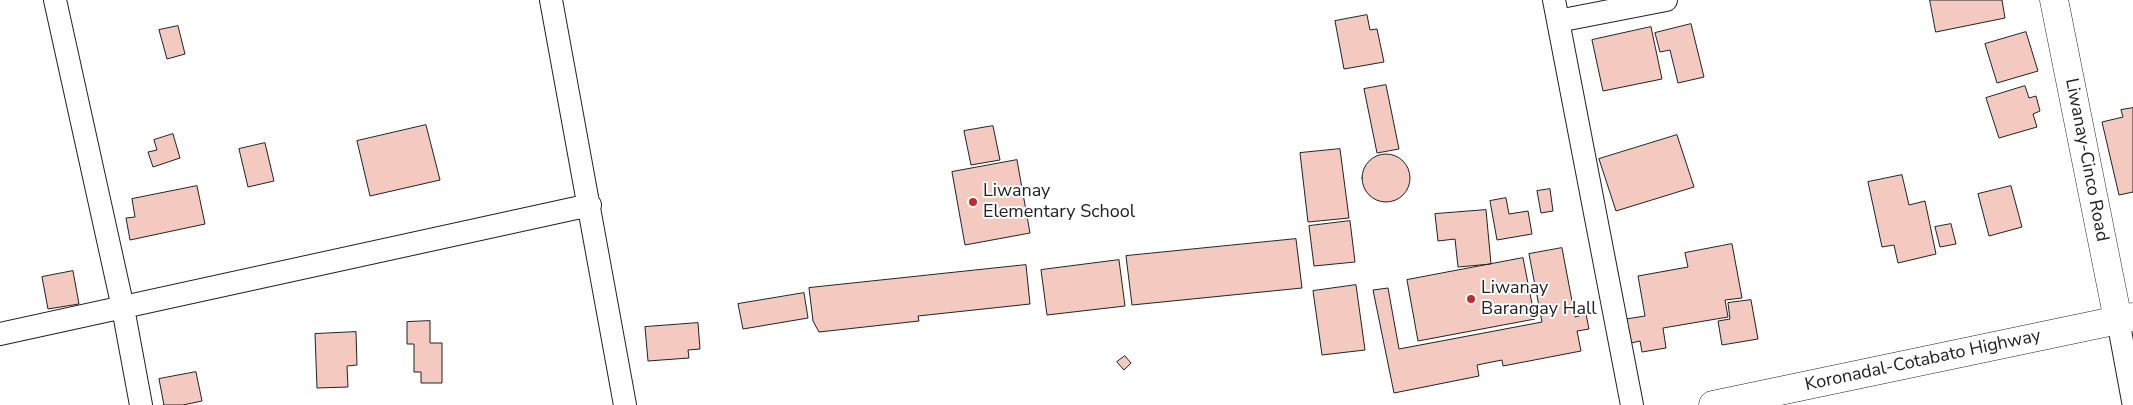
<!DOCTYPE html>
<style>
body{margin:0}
canvas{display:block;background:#fff}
</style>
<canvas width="2133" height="405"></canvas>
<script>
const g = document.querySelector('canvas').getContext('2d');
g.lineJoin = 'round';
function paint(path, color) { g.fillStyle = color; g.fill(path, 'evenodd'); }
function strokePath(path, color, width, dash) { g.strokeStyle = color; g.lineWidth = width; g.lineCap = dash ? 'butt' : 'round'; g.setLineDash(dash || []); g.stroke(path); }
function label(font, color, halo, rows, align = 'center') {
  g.font = font + ' "Nunito Sans",sans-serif'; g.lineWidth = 4; g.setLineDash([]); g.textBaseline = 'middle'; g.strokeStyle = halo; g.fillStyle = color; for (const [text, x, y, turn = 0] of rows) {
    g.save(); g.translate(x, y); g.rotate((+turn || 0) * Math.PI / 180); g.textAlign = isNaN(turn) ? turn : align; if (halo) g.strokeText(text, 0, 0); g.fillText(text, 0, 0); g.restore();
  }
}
const building = new Path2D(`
 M1930 0H2002L2005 18 1936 32Z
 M1367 15 1370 30 1377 29 1384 62 1344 69 1335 21Z
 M1691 24 1704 77 1678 83 1670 50 1660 52 1655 33Z
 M178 26 185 54 167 59 159 30Z
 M1651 27 1662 79 1603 91 1592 40Z
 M2026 32 2038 71 1997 83 1985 44Z
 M1386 85 1399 149 1377 153 1364 89Z
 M2025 86 2029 98 2036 96 2040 111 2033 114 2037 127 1999 138 1986 98Z
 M2133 108V192L2119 195 2102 122 2123 117 2121 110Z
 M426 125 440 180 370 196 357 141Z
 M993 126 1000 160 971 165 964 131Z
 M173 134 180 158 153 167 148 152 157 150 154 140Z
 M1677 135 1694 187 1616 211 1599 159Z
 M265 143 274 181 248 187 239 149Z
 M1340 149 1349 218 1308 222 1300 153Z
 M1362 178a24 24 0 1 1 48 0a24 24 0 1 1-48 0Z
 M1017 160 1030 233 965 245 952 172Z
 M1902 175 1909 205 1925 201 1936 254 1898 263 1894 245 1882 247 1868 182Z
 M197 186 205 224 130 240 126 218 135 217 132 199Z
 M2011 186 2022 227 1989 236 1978 194Z
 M1550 189 1553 211 1541 213 1537 191Z
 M1506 198 1509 214 1528 211 1532 234 1497 240 1490 201Z
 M1486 210 1491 264 1458 267 1455 239 1438 241 1435 214Z
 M1350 221 1355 262 1314 266 1309 226Z
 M1951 224 1956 244 1940 247 1935 227Z
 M1296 239 1302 288 1132 305 1126 256Z
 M1732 244 1742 298 1725 300 1728 317 1663 328 1666 348 1642 352 1640 341 1631 343 1626 319 1645 316 1638 276 1688 267 1685 253Z
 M1562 248 1575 317 1586 314 1589 329 1577 331 1581 351 1503 366 1502 360 1477 365 1479 376 1394 393 1373 290 1388 288 1399 349 1542 322 1529 254Z
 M1523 258 1535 319 1418 341 1407 280Z
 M1119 260 1125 306 1047 315 1041 270Z
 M1026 265 1030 304 918 316 919 321 819 332 813 321 809 288Z
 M73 271 79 304 48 309 42 277Z
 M1356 285 1365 350 1322 355 1313 291Z
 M804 293 808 318 743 329 738 304Z
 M1751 300 1758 339 1722 345 1718 321 1730 319 1728 303Z
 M430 321V343H442V383H421V372H414V344H407V322Z
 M698 323 700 349 688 350 689 358 648 361 645 327Z
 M356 332 357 365 347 366 348 387 317 388 315 334Z
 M1125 356 1131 363 1124 370 1117 362Z
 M196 372 202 401 183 405H164L159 379Z`);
const minor = new Path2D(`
 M55 0 123 308 141 405
 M551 0 625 405
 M1554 0 1632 405
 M1558 21 1666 0
 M2118 320 2133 401
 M0 334 590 205`);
const tertiary = new Path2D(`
 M2054 0 2118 320`);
const trunk = new Path2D(`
 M1713 405 2133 317`);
const markers = [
 [973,202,5,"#c62828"],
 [1471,299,5,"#c62828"]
];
const streetNames = [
 ["Liwanay-Cinco Road",2086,160,79],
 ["Koronadal-Cotabato Highway",1923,361,-12]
];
const poiNames = [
 ["Liwanay",983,192],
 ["Elementary School",983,213],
 ["Liwanay",1481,289],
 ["Barangay Hall",1481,310]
];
paint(building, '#f3c9c0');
strokePath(building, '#222', 1);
strokePath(minor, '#222', 24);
strokePath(tertiary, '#222', 29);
strokePath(trunk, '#222', 29);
strokePath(minor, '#fff', 22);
strokePath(tertiary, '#fff', 28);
strokePath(trunk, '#fff', 28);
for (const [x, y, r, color] of markers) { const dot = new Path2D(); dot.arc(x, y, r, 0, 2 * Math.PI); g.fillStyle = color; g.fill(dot); strokePath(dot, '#fff', 2); }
label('18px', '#222', '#fff', streetNames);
label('18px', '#222', '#fff', poiNames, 'left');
</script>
